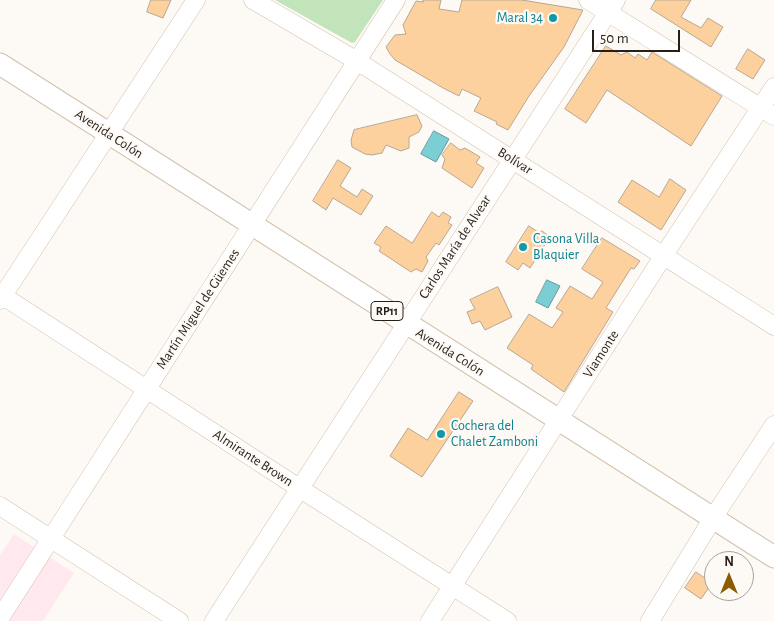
<!DOCTYPE html>
<meta charset="utf-8">
<style>
body{margin:0}
#map{position:relative;width:774px;height:621px;overflow:hidden;background:#fdf9f5;font-family:"Alegreya Sans",sans-serif}
canvas{display:block}
.north{position:absolute;left:704px;top:551px;width:50px;height:50px;box-sizing:border-box;background:#fdf9f5;border:1px solid #a7a29d;border-radius:50%;rotate:0deg;font-size:14px;font-weight:700;line-height:20px;text-align:center;color:#261f18}
.north::after{content:'';display:block;margin:auto;width:18px;height:22px;background:#8b5c01;clip-path:polygon(50% 0,100% 100%,50% 72%,0 100%)}
.scale{position:absolute;left:592px;top:30px;width:88px;height:22px;box-sizing:border-box;border:2px solid #261f18;border-top:0;padding-left:6px;font-size:15px;line-height:18px;white-space:nowrap;color:#261f18;-webkit-text-stroke:4px #fdf9f5;paint-order:stroke}
</style>
<div id="map">
<canvas width="774" height="621"></canvas>
<div class="north">N</div>
<div class="scale">50 m</div>
</div>
<script>
const g = document.querySelector('canvas').getContext('2d');
g.lineJoin = 'round';
function paint(path, color) { g.fillStyle = color; g.fill(path, 'evenodd'); }
function strokePath(path, color, width, dash) { g.strokeStyle = color; g.lineWidth = width; g.lineCap = dash ? 'butt' : 'round'; g.setLineDash(dash || []); g.stroke(path); }
function label(font, color, halo, rows, align = 'center') {
  g.font = font + ' "Alegreya Sans",sans-serif'; g.lineWidth = 4.5; g.setLineDash([]); g.textBaseline = 'middle'; g.strokeStyle = halo; g.fillStyle = color; for (const [text, x, y, turn = 0] of rows) {
    g.save(); g.translate(x, y); g.rotate((+turn || 0) * Math.PI / 180); g.textAlign = isNaN(turn) ? turn : align; if (halo) g.strokeText(text, 0, 0); g.fillText(text, 0, 0); g.restore();
  }
}
const commercial = new Path2D(`
 M14 534 74 573 43 621H0V555Z`);
const green = new Path2D(`
 M275 0H383L355 42 352 43Z`);
const water = new Path2D(`
 M434 131 449 139 436 162 421 154Z
 M547 280 560 286 548 308 536 302Z`);
const building = new Path2D(`
 M151 0H171L163 18 147 12Z
 M423 0H441L439 9 459 12 462 0H522L583 10 564 47 529 96 508 130 496 124 497 122 474 111 481 98 462 89 459 96 443 88 395 60 390 54 386 47 395 35 406 34 403 25 416 1 423 2Z
 M656 0H691L681 17 701 28 708 18 723 27 711 47 651 9Z
 M606 46 621 55 627 52 635 58 638 54 647 60 652 52 722 96 691 146 607 90 586 123 565 109Z
 M748 49 765 60 753 79 736 69Z
 M417 115 422 126 419 132 409 137V148L401 151 386 145 382 153 372 155 365 154 352 147 351 140 354 130Z
 M451 143 460 150 465 148 480 157 476 163 484 168 472 188 442 168 445 159 442 155Z
 M338 160 351 168 340 186 357 197 362 189 373 196 361 215 333 198 326 210 313 201Z
 M670 179 686 190 661 230 618 202 632 180 659 197Z
 M432 212 439 217 443 212 451 217 448 223 452 225 439 245 436 243 426 257 428 261 422 272 416 269 411 272 379 251 381 247 374 243 386 226 412 243Z
 M529 226 538 232 542 231 550 237 530 268 523 263 518 270 506 262Z
 M602 238 640 261 634 269 631 268 606 308 613 312 564 392 531 369 533 365 507 348 529 314 552 328 563 312 556 308 570 286 592 299 603 282 582 269Z
 M498 287 512 317 485 330 480 321 472 324 467 312 475 309 470 300Z
 M459 392 473 401 422 477 390 456 408 428 427 440Z
 M696 572 712 583 701 599 685 588Z`);
const minor = new Path2D(`
 M253 0 357 61 774 326
 M588 0 774 116
 M0 294 299 488 507 621
 M0 300 196 0
 M0 506 179 621
 M0 618 396 0
 M214 621 616 0
 M430 621 664 255 774 87
 M650 621 713 518 774 425`);
const major = new Path2D(`
 M0 64 774 557`);
const markers = [
 [553,18,5,"#0f9aa8"],
 [523,247,5,"#0f9aa8"],
 [441,434,5,"#0f9aa8"]
];
const shields = [
 [387,311,32]
];
const shieldNames = [
 ["RP11",387,311]
];
const cultureNames = [
 ["Maral 34",543,18,"right"],
 ["Casona Villa",533,239],
 ["Blaquier",533,255],
 ["Cochera del",451,426],
 ["Chalet Zamboni",451,442]
];
const streetNames = [
 ["Avenida Colón",109,134,33],
 ["Bolívar",515,161,32],
 ["Carlos María de Alvear",455,247,-57],
 ["Martín Miguel de Güemes",198,309,-57],
 ["Avenida Colón",450,352,32],
 ["Viamonte",601,354,-57],
 ["Almirante Brown",253,458,33]
];
paint(commercial, '#ffe9ee');
paint(green, '#c1e4bb');
paint(water, '#7bcfd4');
strokePath(water, '#629a9c', 1);
paint(building, '#fcd19d');
strokePath(building, '#b8a792', 1);
strokePath(minor, '#d3c1ac', 19);
strokePath(major, '#d3c1ac', 23);
strokePath(minor, '#fff', 18);
strokePath(major, '#fff', 21);
for (const [x, y, r, color] of markers) { const dot = new Path2D(); dot.arc(x, y, r, 0, 2 * Math.PI); g.fillStyle = color; g.fill(dot); strokePath(dot, '#fdf9f5', 2); }
for (const [x, y, w] of shields) { const box = new Path2D(); box.roundRect(x - w / 2, y - 9.5, w, 19, 4); g.fillStyle = '#fdf9f5'; g.fill(box); strokePath(box, '#261f18', 1); }
label('bold 12px', '#261f18', null, shieldNames);
label('14px', '#0d838f', '#fdf9f5', cultureNames, 'left');
label('14px', '#261f18', '#fdf9f5', streetNames);
</script>
